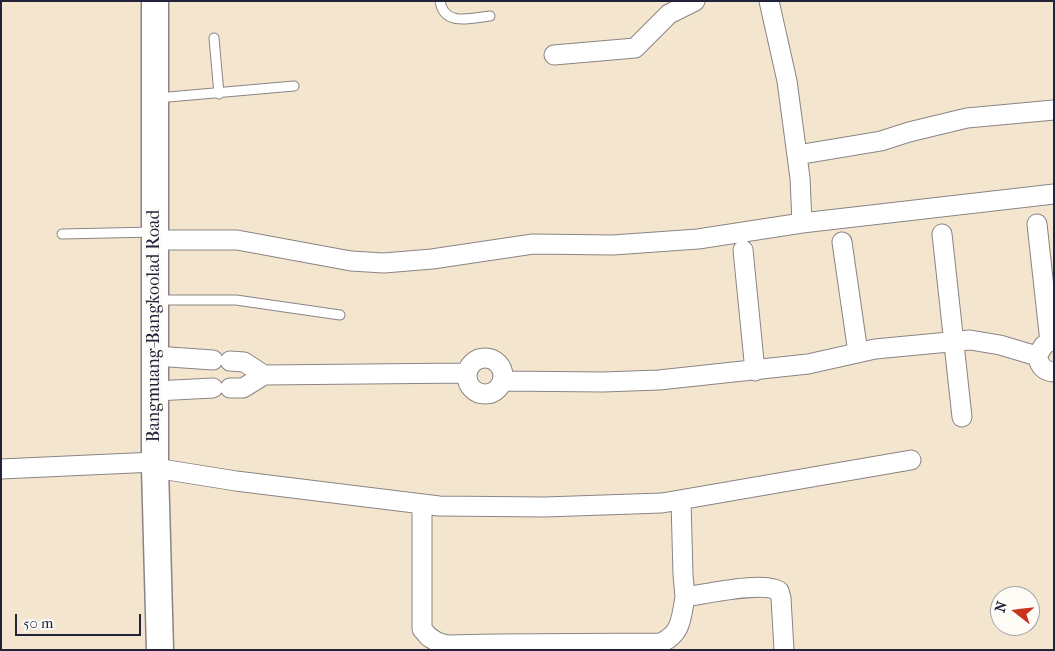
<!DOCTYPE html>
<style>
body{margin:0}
#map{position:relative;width:1055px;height:651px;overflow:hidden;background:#f4e6ce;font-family:"IM FELL French Canon",serif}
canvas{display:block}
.frame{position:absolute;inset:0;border:2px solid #22223b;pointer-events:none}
.north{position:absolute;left:990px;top:586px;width:50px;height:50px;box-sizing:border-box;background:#fdfcf7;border:1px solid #a5a5ac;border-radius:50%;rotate:286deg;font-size:14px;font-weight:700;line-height:20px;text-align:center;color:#22223b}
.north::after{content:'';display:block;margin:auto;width:18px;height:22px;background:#c8321e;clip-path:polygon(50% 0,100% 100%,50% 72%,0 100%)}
.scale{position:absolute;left:15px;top:614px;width:126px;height:22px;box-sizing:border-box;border:2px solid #22223b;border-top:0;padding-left:6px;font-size:15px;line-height:18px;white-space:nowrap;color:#22223b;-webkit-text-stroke:4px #fdfcf7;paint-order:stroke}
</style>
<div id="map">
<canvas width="1055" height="651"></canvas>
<div class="frame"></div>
<div class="north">N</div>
<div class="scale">50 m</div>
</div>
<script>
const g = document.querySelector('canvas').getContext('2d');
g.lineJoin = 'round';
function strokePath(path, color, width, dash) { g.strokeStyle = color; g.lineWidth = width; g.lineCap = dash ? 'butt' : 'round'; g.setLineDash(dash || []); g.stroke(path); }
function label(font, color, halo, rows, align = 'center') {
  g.font = font + ' "IM FELL French Canon",serif'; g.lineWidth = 5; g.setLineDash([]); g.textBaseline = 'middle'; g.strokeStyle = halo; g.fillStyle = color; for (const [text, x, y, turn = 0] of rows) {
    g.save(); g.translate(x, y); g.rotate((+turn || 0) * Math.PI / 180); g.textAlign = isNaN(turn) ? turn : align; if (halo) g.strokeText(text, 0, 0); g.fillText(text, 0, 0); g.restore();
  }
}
const lane = new Path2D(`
 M440 1C444 27 471 18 490 16
 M214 38 219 94
 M157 98 294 86
 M62 234 154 232
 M156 300H236L340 315`);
const street = new Path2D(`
 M554 55 635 48 669 14 695 1
 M797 155 881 141 909 132 967 118 1054 110
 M802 223 1054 194
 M1037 224 1050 342
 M942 234 962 417
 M155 240H237L351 261 384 263 432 259 533 244 613 245 698 239 802 223 800 178 787 81 769 1
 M842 242 858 353
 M743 250 755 371
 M1044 345 1037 356C1040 366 1043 371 1054 372
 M155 356 213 360
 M467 376a18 18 0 1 1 36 0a18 18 0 1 1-36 0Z
 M230 361 244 362 264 375
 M503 381 603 382 659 380 808 364 875 349 970 340 1000 345 1037 356
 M230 388H243L264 375 467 373
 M155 391 213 388
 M155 468 236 481 439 506 545 507 662 503 911 460
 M1 469 155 462
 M681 500 683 575 685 597C707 594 762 581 779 591L781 598 784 650
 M422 504V629L429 637 437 642 447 645 496 644 661 643C682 633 681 618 685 597`);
const secondary = new Path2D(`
 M155 1V468L160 650`);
const streetNames = [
 ["Bangmuang-Bangkoolad Road",155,326,-90]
];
strokePath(lane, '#8b8484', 11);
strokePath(street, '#8b8484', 21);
strokePath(secondary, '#8b8484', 29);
strokePath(lane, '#fff', 9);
strokePath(street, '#fff', 19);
strokePath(secondary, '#fff', 26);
label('18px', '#22223b', '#fdfcf7', streetNames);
</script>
